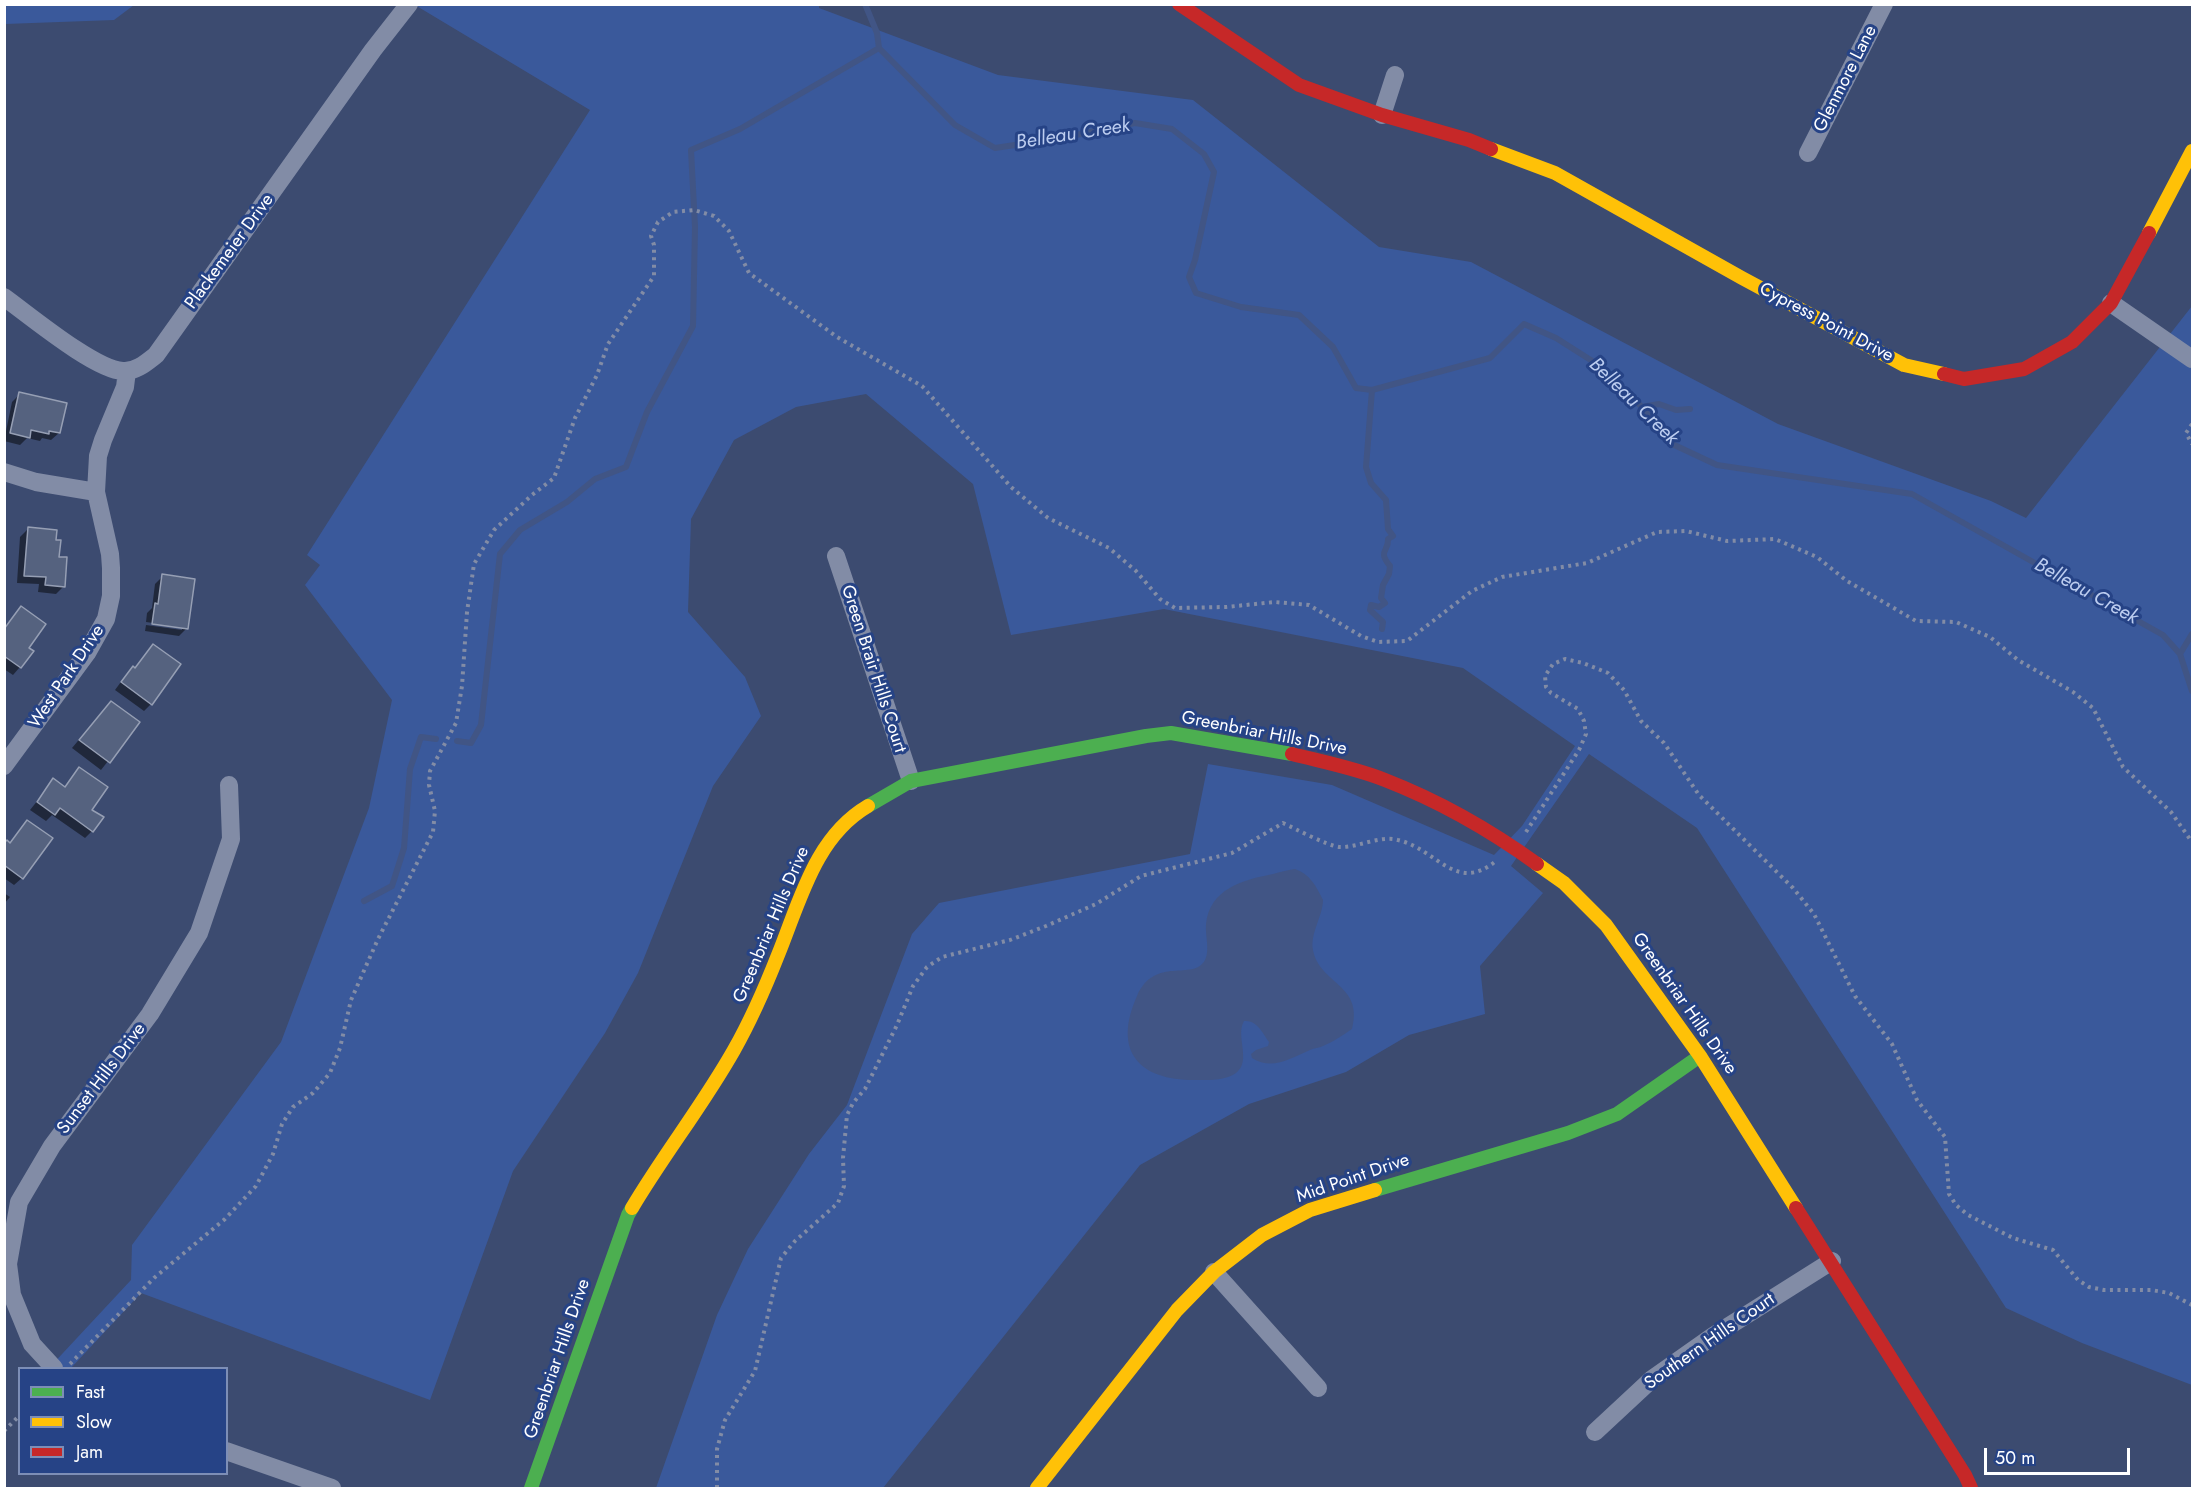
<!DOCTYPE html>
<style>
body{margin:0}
#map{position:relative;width:2197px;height:1493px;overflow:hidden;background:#3c4b70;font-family:Jost,sans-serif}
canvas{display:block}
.frame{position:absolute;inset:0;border:6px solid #fff;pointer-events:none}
.legend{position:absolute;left:18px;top:1367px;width:210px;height:108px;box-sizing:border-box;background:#264386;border:2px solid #7d8eb6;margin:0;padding:8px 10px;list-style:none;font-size:18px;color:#fff}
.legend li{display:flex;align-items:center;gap:12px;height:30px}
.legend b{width:30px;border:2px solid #7d8eb6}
.scale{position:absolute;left:1984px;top:1448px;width:146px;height:27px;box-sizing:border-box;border:3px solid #fff;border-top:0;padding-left:8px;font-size:18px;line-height:21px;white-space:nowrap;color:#fff;-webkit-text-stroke:4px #264386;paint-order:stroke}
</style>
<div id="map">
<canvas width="2197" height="1493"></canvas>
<div class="frame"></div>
<ul class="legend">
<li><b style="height:8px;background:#4caf50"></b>Fast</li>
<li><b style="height:8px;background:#ffc107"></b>Slow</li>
<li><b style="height:8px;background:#c62828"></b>Jam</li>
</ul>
<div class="scale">50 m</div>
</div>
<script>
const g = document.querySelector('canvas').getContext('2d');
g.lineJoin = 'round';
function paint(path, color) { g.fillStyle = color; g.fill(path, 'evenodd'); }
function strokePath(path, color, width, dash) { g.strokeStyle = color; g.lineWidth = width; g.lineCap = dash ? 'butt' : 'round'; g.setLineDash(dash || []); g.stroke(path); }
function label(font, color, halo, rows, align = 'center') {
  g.font = font + ' Jost,sans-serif'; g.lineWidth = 6; g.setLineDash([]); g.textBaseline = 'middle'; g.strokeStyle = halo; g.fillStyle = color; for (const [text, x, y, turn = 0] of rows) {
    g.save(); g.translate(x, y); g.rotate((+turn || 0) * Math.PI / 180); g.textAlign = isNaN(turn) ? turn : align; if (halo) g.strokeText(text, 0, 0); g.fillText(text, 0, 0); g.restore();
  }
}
const green = new Path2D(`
 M4 5 5 4 134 5 114 20 5 24Z
 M415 5H819V8L998 75 1193 100 1379 247 1471 262 1778 424 1991 501 2026 518 2192 306V1385L2082 1343 2006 1308 1697 828 1589 754 1511 866 1543 893 1480 966 1485 1014 1409 1035 1346 1072 1249 1104 1140 1165 883 1488H656L717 1315 748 1249 809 1154 847 1105 912 934 939 903 1190 854 1208 764 1332 785 1494 855 1522 826 1575 746 1463 668 1164 609 1011 635 973 484 866 394 796 407 734 440 691 519 688 612 745 677 761 716 713 786 638 973 605 1033 513 1171 430 1400 141 1293 71 1368H49L131 1280 132 1245 281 1042 369 808 392 700 305 585 320 565 307 555 590 110Z`);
const water = new Path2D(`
 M1295 869C1310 874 1316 886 1323 900 1323 916 1310 933 1313 950 1319 984 1364 984 1352 1029 1343 1035 1333 1042 1323 1046 1319 1048 1314 1048 1310 1050 1291 1058 1272 1071 1252 1058L1251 1054 1256 1050 1268 1046 1269 1042C1262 1032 1257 1020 1244 1021 1235 1036 1252 1061 1236 1073 1227 1080 1211 1080 1200 1080 1142 1082 1111 1054 1137 996 1155 955 1193 982 1205 960 1210 950 1205 936 1206 924 1210 889 1242 880 1273 874 1280 872 1287 870 1295 869Z`);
const shadow = new Path2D(`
 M20 394 59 433 51 440 42 438 40 441 27 438 20 445 4 441 12 402Z
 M28 529 55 541 64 586 56 594 38 592 39 584 17 583 20 537Z
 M163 576 187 628 179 636 145 631 146 625 182 630V627L146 622 147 613 152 608 155 584Z
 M21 608 27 648 20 667 13 675 4 669V627Z
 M153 646 151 704 144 711 115 690 126 675 134 669Z
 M103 711 138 723 101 770 72 748Z
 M80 769 90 810 92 831 85 838 52 815 46 821 30 810 54 780 64 788Z
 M27 822 22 878 14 885 4 878V845L9 844Z
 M4 893 10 897 4 904Z`);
const stream = new Path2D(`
 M865 4 877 33 879 48 955 125 995 148 1061 138 1135 123 1172 129 1204 154 1214 172 1195 260 1189 277 1196 293 1241 307 1299 315 1333 347 1356 388 1372 390 1490 358 1524 324 1556 338 1597 364 1642 407 1670 443 1717 465 1912 494 2163 635 2180 654 2192 691
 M1372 390 1366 467 1371 483 1386 500 1388 529 1393 536 1388 539C1389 552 1377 550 1390 566L1389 574 1383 585 1381 598 1385 603 1379 607 1371 605 1370 610 1383 622 1382 629
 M1642 407 1659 404 1676 410 1690 409
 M2180 654 2192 634
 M457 741 471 743 481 725 500 554 520 530 567 502 595 479 626 467 647 412 693 326 695 227 691 150 740 129 879 48
 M364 901 392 886 404 848 410 769 421 737 436 739`);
const building = new Path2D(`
 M19 392 67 403 60 433 49 431V434L31 430 30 438 10 433Z
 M28 527 57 530 56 540H61L59 557H67L65 587 45 585 46 577 24 576Z
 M162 574 195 579 188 629 152 624 155 603 158 604Z
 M21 606 46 624 29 648 34 651 21 668 4 656V629Z
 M153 644 181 664 152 705 121 682 133 666 135 668Z
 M111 701 140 722 110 763 79 740Z
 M79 767 108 787 92 810 104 817 93 832 60 808 55 815 37 802 53 778 65 787Z
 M27 820 53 838 23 879 4 865V843L7 840 10 843Z`);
const path = new Path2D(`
 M2192 424 2186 433 2192 444
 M1526 832 1579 750 1586 734 1584 721 1578 709 1551 693 1546 687 1545 676 1553 664 1565 659 1583 663 1608 673 1624 690 1641 721 1664 743 1699 795 1793 888 1814 914 1855 996 1892 1044 1917 1100 1945 1137 1949 1194 1956 1205 1968 1215 2013 1238 2053 1250 2078 1280 2089 1287 2104 1290H2151L2169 1293 2192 1305
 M70 1364 154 1278 225 1219 256 1186 273 1154 282 1124 293 1107 313 1093 330 1073 340 1048 351 1000 378 939 433 832 435 811 429 785 430 771 456 723 462 686 467 612 474 564 494 530 532 495 554 478 575 418 597 375 608 344 654 276V245L651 236 658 222 673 212 694 210 714 216 729 231 749 273 837 337 922 386 1011 487 1048 518 1109 548 1136 571 1160 599 1175 608 1226 607 1275 602 1309 605 1361 636 1378 642 1407 641 1472 591 1502 577 1587 563 1657 532 1686 531 1727 541 1775 539 1817 557 1847 581 1916 621 1956 622 1990 637 2018 660 2073 692 2093 708 2123 767 2171 812 2192 842
 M4 1431 20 1415
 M717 1488V1449L725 1420 755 1371 781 1258 795 1241 838 1203 844 1186 843 1158 847 1115 853 1103 865 1089 897 1025 913 986 927 967 942 957 1010 940 1046 926 1096 904 1141 876 1232 853 1283 823C1296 829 1326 845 1339 847 1358 848 1379 835 1398 840 1437 849 1456 895 1497 860`);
const street = new Path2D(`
 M1382 115 1395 75
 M1808 153 1884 4
 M4 297C29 315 95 370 123 371 136 372 147 362 156 355L373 50 409 4
 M2111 303 2192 359
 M4 472 36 482 96 492
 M836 556 911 781
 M4 766 87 653 106 619 111 596V568L110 554 96 492 98 456 103 440 125 387 127 371
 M1214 1272 1318 1388
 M54 1368 32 1344 12 1295 8 1264 19 1202 52 1146 150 1014 199 933 231 839 229 785
 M1595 1432 1652 1379 1713 1336 1832 1261
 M226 1451 332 1488`);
const fast = new Path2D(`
 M868 806 911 781 1146 736 1171 733 1292 754
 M1375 1190 1568 1133 1617 1114 1700 1056
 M531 1488 628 1215 632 1208`);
const slow = new Path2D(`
 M1491 149 1555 173 1742 278 1904 365 1944 374
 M2149 233 2192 151
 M1537 864 1564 883 1606 925 1700 1056 1796 1208
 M632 1208C664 1154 703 1105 734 1050 751 1020 765 988 778 955 800 901 815 837 868 806
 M1037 1488 1177 1310 1214 1272 1262 1235 1310 1210 1375 1190`);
const jam = new Path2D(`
 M1179 4 1299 85 1382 115 1469 140 1491 149
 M1944 374 1964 379 2024 369 2072 342 2111 303 2149 233
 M1292 754C1323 762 1355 768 1385 780 1439 801 1490 830 1537 864
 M1796 1208 1965 1475 1971 1488`);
const streetNames = [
 ["Glenmore Lane",1846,79,-63],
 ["Plackemeier Drive",230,252,-54],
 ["Cypress Point Drive",1826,323,28],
 ["Green Brair Hills Court",873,669,72],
 ["West Park Drive",67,677,-56],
 ["Greenbriar Hills Drive",1264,734,11],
 ["Greenbriar Hills Drive",772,925,-67],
 ["Greenbriar Hills Drive",1684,1004,55],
 ["Sunset Hills Drive",102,1079,-53],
 ["Mid Point Drive",1353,1179,-19],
 ["Southern Hills Court",1710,1342,-35],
 ["Greenbriar Hills Drive",558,1359,-71]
];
const waterNames = [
 ["Belleau Creek",1073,135,-9],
 ["Belleau Creek",1633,402,44],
 ["Belleau Creek",2086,592,29]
];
paint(green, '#3a599b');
paint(water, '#415585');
paint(shadow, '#0007');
strokePath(stream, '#415585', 6);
paint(building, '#55627f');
strokePath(building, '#969fb4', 1.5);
strokePath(path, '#828ca6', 4, [3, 4.5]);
strokePath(street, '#828ca6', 18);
strokePath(fast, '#4caf50', 14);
strokePath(slow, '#ffc107', 14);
strokePath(jam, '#c62828', 14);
label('18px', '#fff', '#264386', streetNames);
label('italic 20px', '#bccdf0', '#264386', waterNames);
</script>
